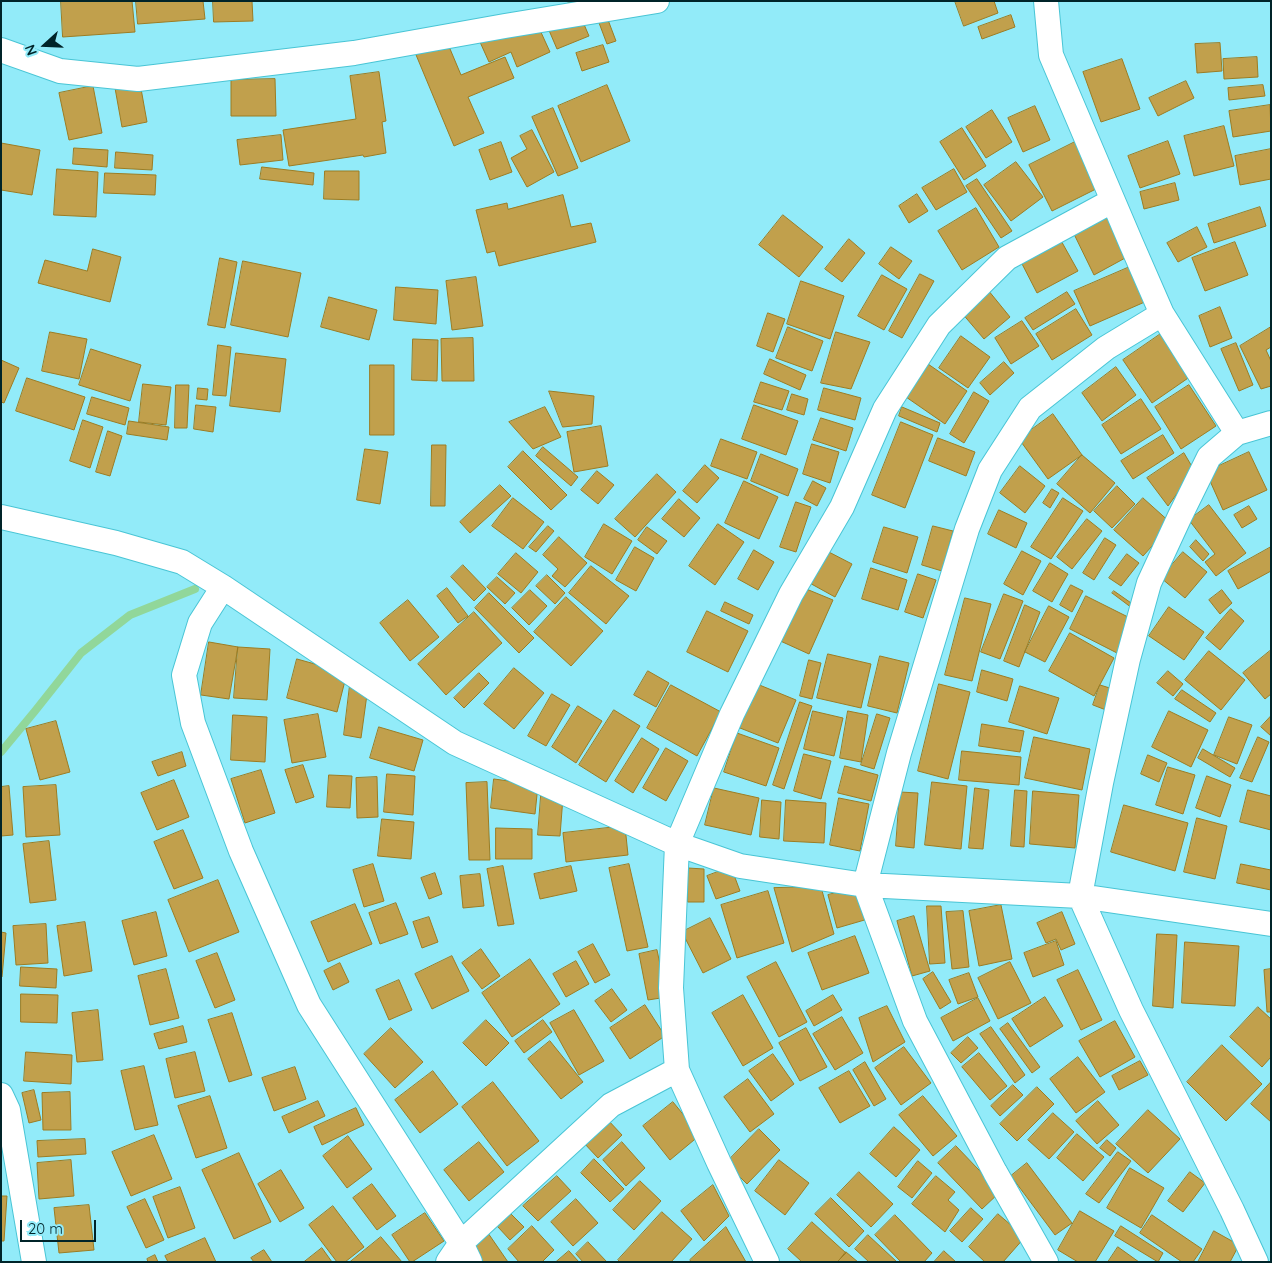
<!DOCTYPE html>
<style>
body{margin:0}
#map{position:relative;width:1272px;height:1263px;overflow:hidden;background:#92ebf9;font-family:Quicksand,sans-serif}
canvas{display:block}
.frame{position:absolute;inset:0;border:2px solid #002429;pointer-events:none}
.north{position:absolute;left:20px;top:20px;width:50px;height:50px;-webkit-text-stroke:4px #92ebf9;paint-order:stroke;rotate:250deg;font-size:14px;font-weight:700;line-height:20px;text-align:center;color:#002429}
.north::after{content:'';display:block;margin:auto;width:18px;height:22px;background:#002429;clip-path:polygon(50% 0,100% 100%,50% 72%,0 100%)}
.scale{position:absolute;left:20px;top:1220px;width:76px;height:22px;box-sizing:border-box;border:2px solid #002429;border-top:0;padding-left:6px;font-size:15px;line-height:18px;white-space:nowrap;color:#002429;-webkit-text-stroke:4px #92ebf9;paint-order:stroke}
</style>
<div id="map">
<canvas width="1272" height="1263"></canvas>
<div class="frame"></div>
<div class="north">N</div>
<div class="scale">20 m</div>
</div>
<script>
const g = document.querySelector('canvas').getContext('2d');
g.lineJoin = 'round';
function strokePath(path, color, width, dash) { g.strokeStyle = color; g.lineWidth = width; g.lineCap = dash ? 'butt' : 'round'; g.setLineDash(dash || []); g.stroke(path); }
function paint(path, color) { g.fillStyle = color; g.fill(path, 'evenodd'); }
const stream = new Path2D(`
 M1 752 35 711 81 653 130 615 195 589`);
const building = new Path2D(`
 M61 1H132L135 32 63 37Z
 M136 1H203L205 19 138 24Z
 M213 1H252L253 21 214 22Z
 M574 1 589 36 557 49 542 14Z
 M955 1H994L998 13 964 26Z
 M602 4 616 41 607 44 593 7Z
 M1011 15 1015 27 982 39 978 27Z
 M534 17 550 52 517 67 511 52 489 62 480 42Z
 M445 37 461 75 505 57 514 78 468 97 484 133 454 146 414 50Z
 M1220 43 1222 71 1197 73 1195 44Z
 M603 45 609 62 582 71 576 53Z
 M1257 57 1258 77 1224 79 1223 59Z
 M1122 59 1140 109 1101 122 1083 72Z
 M379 72 386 121 382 122 386 153 364 157 363 155 289 166 283 130 356 119 350 76Z
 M275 79 276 116H231V80Z
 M1186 81 1194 98 1158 116 1149 98Z
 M140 83 147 122 122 127 115 88Z
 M607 85 630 141 581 162 558 106Z
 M1263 85 1265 96 1229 100 1228 88Z
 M93 86 102 133 69 140 59 93Z
 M1270 105 1271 131 1233 137 1229 111Z
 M1035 106 1050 140 1023 152 1008 118Z
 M553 108 578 168 558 176 532 117Z
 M992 110 1012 142 986 158 966 127Z
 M1224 126 1234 166 1194 176 1184 136Z
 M962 128 986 166 964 180 940 142Z
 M532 130 554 172 527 187 511 158 527 149 520 136Z
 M281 135 283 160 240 165 237 140Z
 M1079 140 1102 186 1052 211 1029 165Z
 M1168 141 1180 174 1140 188 1128 156Z
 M501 142 512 172 490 180 479 150Z
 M1 143 40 150 32 195 1 190Z
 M74 148 108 150 107 167 73 164Z
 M1271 149V179L1240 185 1235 156Z
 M116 152 153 155 152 170 115 168Z
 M1016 162 1043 197 1011 221 984 185Z
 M262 167 314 173 313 185 260 179Z
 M57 169 98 172 96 217 54 215Z
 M954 169 967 192 936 210 922 188Z
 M325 171H359V200L324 199Z
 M105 173 156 175 155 195 104 193Z
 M977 179 1012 231 1001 238 966 186Z
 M1175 183 1179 200 1144 209 1140 192Z
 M917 194 928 211 909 223 899 206Z
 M563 195 571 227 591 223 596 242 499 266 495 251 487 253 476 210 507 203 508 209Z
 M1260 207 1266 226 1214 243 1208 224Z
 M976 208 999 247 962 270 938 231Z
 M783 215 823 247 799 277 759 245Z
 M1106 215 1127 257 1094 275 1073 232Z
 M1197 227 1207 247 1178 262 1167 243Z
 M1059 237 1078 271 1037 293 1019 258Z
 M849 239 865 253 842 282 825 269Z
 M1235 242 1248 275 1205 291 1192 258Z
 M891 247 912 261 899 279 879 264Z
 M93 249 121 257 110 302 38 283 45 260 87 271Z
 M220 258 237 262 225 328 208 325Z
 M243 261 301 273 288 337 231 325Z
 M1132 266 1147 301 1090 326 1074 291Z
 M920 274 934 281 902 338 889 331Z
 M882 275 907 289 884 330 858 316Z
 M476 277 483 326 452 330 446 281Z
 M801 281 844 296 830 339 787 324Z
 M396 287 438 290 436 324 394 320Z
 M988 290 1010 317 984 339 961 312Z
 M1067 292 1075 304 1033 330 1025 318Z
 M329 297 377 310 369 340 321 327Z
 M1220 307 1232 338 1210 347 1199 316Z
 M1076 309 1092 335 1052 360 1036 334Z
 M768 313 785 319 773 352 757 346Z
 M1022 321 1039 346 1011 364 995 338Z
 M788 327 823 341 812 371 776 358Z
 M1271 327V347L1266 350 1271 361V386L1261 389 1240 346Z
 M1165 331 1194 374 1152 403 1123 360Z
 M50 332 87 339 79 379 42 371Z
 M836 332 870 342 851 389 821 383Z
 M961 336 990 357 968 388 939 368Z
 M473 338 474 381H442L441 339Z
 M413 339 438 340 437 381 412 380Z
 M1236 343 1253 385 1239 391 1221 349Z
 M218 345 231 347 226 396 213 395Z
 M91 349 141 365 130 401 79 385Z
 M236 353 286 359 280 412 230 406Z
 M770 359 806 375 800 390 764 374Z
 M1 360 19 368 4 403 1 402Z
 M1004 362 1014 373 990 395 980 383Z
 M928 364 967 391 945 424 906 397Z
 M370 365H394V435H370Z
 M1116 367 1136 395 1102 421 1082 393Z
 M27 378 85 397 74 430 16 411Z
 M761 382 789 391 782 410 754 402Z
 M143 384 171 387 166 425 139 422Z
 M176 385H189L187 428H175Z
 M1189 385 1216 426 1181 449 1155 407Z
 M198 388 208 389 207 400 197 399Z
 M824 388 861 398 855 420 818 410Z
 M549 391 594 396 592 424 563 427Z
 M974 392 989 401 964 443 950 434Z
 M792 394 808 399 804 415 787 410Z
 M92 397 129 408 125 425 87 414Z
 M1141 399 1161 429 1121 454 1102 425Z
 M196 405 216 407 213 432 194 429Z
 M754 405 798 421 786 455 742 439Z
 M545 407 561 437 533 449 509 422Z
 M902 407 940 423 937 432 899 416Z
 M1053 414 1082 455 1048 479 1019 439Z
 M821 418 853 428 846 451 813 440Z
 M83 420 103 427 90 468 70 461Z
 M129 421 169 427 167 440 127 434Z
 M901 422 933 435 905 508 872 495Z
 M601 426 608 466 574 472 567 432Z
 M108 431 122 436 110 476 96 472Z
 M1163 435 1174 453 1133 479 1121 461Z
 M938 438 975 452 966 476 929 461Z
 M721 439 757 452 747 479 711 466Z
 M812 444 839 452 830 483 803 474Z
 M432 445H446L445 506H431Z
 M543 447 578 477 571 486 536 456Z
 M365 449 388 452 380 504 357 500Z
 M523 451 567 495 551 510 508 467Z
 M1249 452 1267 490 1223 510 1206 472Z
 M1184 453 1194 470 1168 506 1147 478Z
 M761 454 798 469 788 496 751 481Z
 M1082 455 1115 483 1090 513 1057 484Z
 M705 465 719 478 697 503 683 491Z
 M1020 466 1045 486 1025 513 1000 493Z
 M597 471 614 485 598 504 581 490Z
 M657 474 676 492 635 537 615 519Z
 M744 481 778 497 759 539 725 523Z
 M813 481 826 488 817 506 804 499Z
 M500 485 511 496 470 533 460 522Z
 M1117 486 1135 504 1112 528 1094 511Z
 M1052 489 1059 493 1050 508 1043 503Z
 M513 498 544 522 523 549 492 526Z
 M1063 498 1083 511 1051 559 1031 547Z
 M1143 498 1172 524 1143 556 1114 530Z
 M679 499 700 518 684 537 662 519Z
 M796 502 811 507 796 552 780 547Z
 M1209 505 1246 553 1216 576 1205 562 1215 554 1189 520Z
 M1249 506 1257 519 1242 528 1234 515Z
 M999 510 1027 523 1016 548 988 534Z
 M1087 519 1102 531 1072 569 1057 557Z
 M604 524 632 541 612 574 585 557Z
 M718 524 744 542 715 585 689 566Z
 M548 526 554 531 536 552 529 547Z
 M933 526 953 531 942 571 922 565Z
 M647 527 667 541 657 554 638 540Z
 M884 527 918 537 907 573 873 562Z
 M559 537 587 563 565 587 552 576 558 569 543 555Z
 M1105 538 1116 545 1094 580 1083 573Z
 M1196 540 1209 554 1203 561 1190 547Z
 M635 547 654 558 636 591 616 580Z
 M1271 547V571L1238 589 1228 571Z
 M823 549 852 564 835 597 806 581Z
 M754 550 774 562 758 590 738 579Z
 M1022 551 1041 561 1023 595 1004 584Z
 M1183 552 1207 572 1185 598 1161 578Z
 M516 553 538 572 521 593 498 574Z
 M1127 554 1139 563 1121 586 1109 578Z
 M1050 563 1068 574 1052 602 1033 591Z
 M463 565 486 589 474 601 451 577Z
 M591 566 629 596 606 624 569 593Z
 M871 568 907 580 898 610 862 599Z
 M918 574 936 580 923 618 905 612Z
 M547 575 565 593 555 604 536 586Z
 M497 577 515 593 505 604 487 587Z
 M1071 585 1083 591 1072 612 1060 605Z
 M799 586 833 600 809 654 776 639Z
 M447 588 468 616 458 623 437 596Z
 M530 590 547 606 529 625 512 608Z
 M1222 590 1232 603 1220 614 1209 600Z
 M1114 591 1134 605 1132 608 1112 593Z
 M489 593 534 638 519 653 475 608Z
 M1004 594 1023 601 1000 659 981 652Z
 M1086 596 1134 620 1117 653 1070 629Z
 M566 597 603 631 571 666 534 632Z
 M965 598 991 604 972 681 945 675Z
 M408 600 439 637 410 661 380 623Z
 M725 602 753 615 749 624 721 611Z
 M1025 605 1040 612 1019 667 1004 661Z
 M1049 606 1069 617 1045 662 1025 652Z
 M1169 607 1204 632 1184 660 1149 636Z
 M1231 609 1244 621 1220 650 1206 638Z
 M707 611 748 631 728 672 687 652Z
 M474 612 502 643 446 695 418 664Z
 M1070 633 1114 658 1094 696 1049 671Z
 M209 642 238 647 229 699 201 695Z
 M238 647 270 649 267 700 234 698Z
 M1209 651 1245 680 1221 710 1185 680Z
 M1270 651 1271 652V694L1265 699 1243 673Z
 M828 654 871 664 861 708 817 698Z
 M880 656 909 663 897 713 868 706Z
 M297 659 347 673 337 712 287 698Z
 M809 660 821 663 812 699 800 696Z
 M514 668 544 693 514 729 484 704Z
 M982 670 1013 679 1007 701 977 692Z
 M648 671 669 683 656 707 634 695Z
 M1168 671 1183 684 1173 696 1157 683Z
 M479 673 489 683 464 708 454 698Z
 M757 684 796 700 778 743 740 728Z
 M939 684 970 692 948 779 918 771Z
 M350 685 368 687 361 738 344 735Z
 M671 685 721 712 697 756 647 728Z
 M1100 685 1113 689 1106 710 1093 705Z
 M1020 686 1059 698 1047 734 1009 722Z
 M1182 690 1216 713 1210 722 1175 699Z
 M552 694 570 705 546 746 528 736Z
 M800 702 812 706 784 789 773 785Z
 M578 706 602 721 576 763 552 747Z
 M614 710 640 726 606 782 579 765Z
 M813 711 843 718 834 756 804 749Z
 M848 711 868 715 861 762 840 758Z
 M1169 711 1208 730 1191 767 1152 747Z
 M318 714 326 757 292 763 284 720Z
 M877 714 890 718 874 769 861 765Z
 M233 715 267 717 265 762 231 760Z
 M1271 716V736L1261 727Z
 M1229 717 1252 725 1237 764 1214 755Z
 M56 721 70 772 40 780 26 729Z
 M982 724 1024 731 1020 752 979 746Z
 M379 727 423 740 414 771 370 758Z
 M737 733 779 748 766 786 724 772Z
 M1034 737 1090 749 1082 790 1025 778Z
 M1258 737 1269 742 1252 782 1240 778Z
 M642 738 659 749 633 793 615 781Z
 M666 748 688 761 666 801 643 788Z
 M1203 749 1235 768 1230 777 1198 758Z
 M962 751 1021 757 1019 785 959 780Z
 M182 752 186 766 158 776 152 762Z
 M804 754 831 761 821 799 794 791Z
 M1148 755 1167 763 1159 782 1141 774Z
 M303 765 314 797 296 803 285 770Z
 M845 766 878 775 871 801 838 793Z
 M1168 767 1195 775 1183 814 1156 805Z
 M261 770 275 813 245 823 231 779Z
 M387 774 415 776 413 815 384 812Z
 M329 775 352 776 350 808 327 807Z
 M1207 776 1231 785 1220 817 1196 808Z
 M377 777 378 817 357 818 356 778Z
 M494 779 538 785 535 814 491 808Z
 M174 780 189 817 157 830 141 793Z
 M487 782 490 860H469L466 783Z
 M932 782 967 786 961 849 925 845Z
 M56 785 60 835 26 837 23 787Z
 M9 786 13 835 1 836V787Z
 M714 788 759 798 751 835 705 825Z
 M975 788 989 790 983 849 969 848Z
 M1015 790 1027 791 1024 847 1011 846Z
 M1248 790 1271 796V830L1240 822Z
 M1033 791 1079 795 1075 848 1030 844Z
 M900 792 918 793 914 848 896 846Z
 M541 796 563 797 560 836 538 835Z
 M839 798 869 804 860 851 830 845Z
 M762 800 781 802 779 839 760 837Z
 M786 800 826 803 824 843 784 841Z
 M1124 805 1188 823 1175 871 1111 852Z
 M1197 818 1227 826 1215 879 1184 872Z
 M382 819 414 822 411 859 378 856Z
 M625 826 628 855 566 862 563 833Z
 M496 828 532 829V859H496Z
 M183 830 203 878 174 889 154 842Z
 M49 841 56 900 30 903 23 844Z
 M373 864 384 901 364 907 353 870Z
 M629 864 648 947 627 951 609 868Z
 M1241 864 1271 870V890L1237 883Z
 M503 866 514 924 498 926 487 869Z
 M571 866 577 891 540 899 534 874Z
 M731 867 740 891 716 899 707 876Z
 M688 868 704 869V902H688Z
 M435 873 442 894 429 899 421 878Z
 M480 874 484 906 463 908 460 876Z
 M218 880 239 932 189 952 168 900Z
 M821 887 834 934 792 952 774 888Z
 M859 887 868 919 837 928 828 895Z
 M768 891 784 943 737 958 721 905Z
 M396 903 408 934 380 944 369 913Z
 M355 904 372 944 328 962 311 922Z
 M1001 905 1012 959 979 966 969 911Z
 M927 906H941L945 963 930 964Z
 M963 911 969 967 952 969 946 912Z
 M156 912 167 956 134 965 122 921Z
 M1062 912 1075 944 1061 950 1056 939 1046 943 1037 923Z
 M914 916 930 971 912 976 897 921Z
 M429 917 438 942 422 948 413 922Z
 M710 918 731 959 703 973 682 932Z
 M85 922 92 971 64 976 57 926Z
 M46 924 48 963 16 965 13 926Z
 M1 932 6 933 2 977H1Z
 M1157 934 1177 935 1173 1008 1153 1006Z
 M855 936 869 973 822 990 808 953Z
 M1056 941 1064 965 1033 977 1024 953Z
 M1185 942 1239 946 1235 1006 1182 1003Z
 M593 944 610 975 595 983 578 952Z
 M481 949 500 976 482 989 462 963Z
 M657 950 667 997 648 1000 639 954Z
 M217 953 235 1000 215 1008 196 961Z
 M452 956 469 991 432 1009 415 974Z
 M530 959 560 1004 512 1037 482 993Z
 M576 961 589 984 566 997 553 974Z
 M776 962 807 1022 779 1037 747 977Z
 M1010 962 1031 1003 998 1019 978 978Z
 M340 963 349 982 333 990 324 971Z
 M21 967 57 969 56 988 20 986Z
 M166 969 179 1018 150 1025 138 976Z
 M1271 969V1012H1267L1264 970Z
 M1078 970 1102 1020 1081 1030 1057 980Z
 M933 972 951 1002 940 1009 923 979Z
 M969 973 978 997 958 1004 949 980Z
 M399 980 412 1010 389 1020 376 990Z
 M612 989 627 1010 611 1022 595 1001Z
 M21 994 58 995 57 1023 21 1022Z
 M743 995 773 1048 743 1066 712 1013Z
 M833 995 842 1010 814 1026 806 1011Z
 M1045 997 1063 1026 1030 1047 1012 1019Z
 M978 998 990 1021 953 1041 941 1018Z
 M645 1005 665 1036 630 1059 610 1028Z
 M887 1006 905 1042 873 1062 859 1018Z
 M1258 1007 1271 1019V1057L1262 1067 1230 1037Z
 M98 1010 103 1060 77 1062 72 1013Z
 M574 1010 604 1061 579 1075 550 1023Z
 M232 1013 252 1075 229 1082 208 1020Z
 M842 1017 863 1053 835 1070 813 1034Z
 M486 1020 509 1043 486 1066 463 1043Z
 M543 1020 552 1032 524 1053 515 1041Z
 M1115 1021 1135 1057 1100 1077 1079 1041Z
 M1008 1023 1040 1067 1032 1073 1000 1029Z
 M183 1026 187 1042 159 1049 154 1034Z
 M991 1027 1025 1075 1015 1083 980 1034Z
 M391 1028 423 1062 395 1088 364 1054Z
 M806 1028 827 1067 800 1081 779 1043Z
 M968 1037 978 1048 961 1063 951 1053Z
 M550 1041 583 1082 561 1099 528 1059Z
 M1222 1045 1262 1084 1226 1121 1187 1082Z
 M904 1047 931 1083 901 1105 875 1068Z
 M26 1052 72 1055 71 1084 24 1081Z
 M195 1052 205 1091 175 1098 166 1059Z
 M979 1053 1007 1086 990 1100 962 1067Z
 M773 1054 794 1084 771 1101 749 1071Z
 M1078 1057 1105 1092 1076 1113 1050 1079Z
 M1140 1061 1148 1075 1119 1090 1112 1076Z
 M865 1062 886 1099 874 1106 853 1070Z
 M144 1066 158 1125 135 1130 121 1071Z
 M295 1067 306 1099 274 1111 262 1078Z
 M433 1071 458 1104 420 1133 395 1100Z
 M849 1071 870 1106 840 1123 819 1088Z
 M748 1079 774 1114 750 1132 724 1097Z
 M493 1082 539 1141 507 1166 462 1107Z
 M1271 1082V1122L1251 1104Z
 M1013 1085 1023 1095 1000 1116 991 1106Z
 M1037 1087 1054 1104 1017 1141 1000 1124Z
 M34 1090 41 1120 29 1123 22 1093Z
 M70 1092 71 1130H43L42 1093Z
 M210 1096 227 1148 196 1158 178 1106Z
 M923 1096 957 1136 933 1156 899 1115Z
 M318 1101 325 1116 289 1133 282 1117Z
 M1098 1101 1119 1125 1097 1144 1076 1121Z
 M673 1102 700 1135 670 1160 643 1126Z
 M356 1108 364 1125 322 1145 314 1127Z
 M1148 1110 1180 1139 1148 1173 1116 1144Z
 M1053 1113 1074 1132 1049 1159 1028 1140Z
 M607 1119 622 1135 598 1158 583 1142Z
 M894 1127 920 1150 896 1177 870 1154Z
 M759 1129 780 1150 747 1184 726 1163Z
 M1077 1134 1104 1157 1083 1181 1057 1158Z
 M154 1135 172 1179 131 1196 112 1152Z
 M348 1136 372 1169 347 1188 323 1156Z
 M85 1139 86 1154 38 1157 37 1141Z
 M1107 1140 1116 1148 1110 1156 1100 1148Z
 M479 1142 504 1172 469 1201 444 1170Z
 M622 1142 645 1168 626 1186 603 1160Z
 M956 1146 1000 1192 982 1209 938 1163Z
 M1118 1152 1131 1161 1099 1203 1086 1194Z
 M239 1153 271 1222 234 1239 202 1170Z
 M594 1159 624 1189 610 1202 581 1173Z
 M71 1160 74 1196 39 1199 37 1163Z
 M779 1160 809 1183 785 1215 755 1191Z
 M918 1161 932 1173 912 1198 898 1187Z
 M1027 1163 1072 1223 1055 1235 1011 1176Z
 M1130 1168 1164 1188 1141 1228 1107 1208Z
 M281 1170 304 1208 280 1222 258 1184Z
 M859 1172 893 1204 871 1227 837 1195Z
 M1190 1172 1205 1183 1183 1212 1168 1201Z
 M557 1176 571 1191 538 1221 523 1206Z
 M936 1176 955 1192 948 1200 959 1210 945 1232 912 1204Z
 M640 1181 661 1201 634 1230 613 1210Z
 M372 1184 396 1216 377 1230 353 1198Z
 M713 1185 729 1216 704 1241 681 1211Z
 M180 1187 195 1228 168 1238 153 1197Z
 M1 1196H7L4 1241H1Z
 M831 1198 864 1231 849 1247 815 1214Z
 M145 1199 164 1240 146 1248 127 1207Z
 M576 1199 598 1223 573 1246 551 1222Z
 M89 1205 94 1250 59 1253 54 1208Z
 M333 1206 364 1247 345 1262H337L309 1225Z
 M971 1208 983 1219 962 1242 950 1231Z
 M1080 1211 1114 1231 1095 1262H1078L1058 1250Z
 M662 1212 692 1239 671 1262H620L618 1260Z
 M425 1213 444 1241 412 1262H410L392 1235Z
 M511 1214 524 1227 510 1240 498 1227Z
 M998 1214 1025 1237 1003 1262H985L969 1247Z
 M895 1215 932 1253 924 1262H901L875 1235Z
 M1152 1215 1202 1249 1193 1262H1182L1140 1233Z
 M812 1222 846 1253 837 1262H802L788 1249Z
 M532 1226 554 1250 542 1262H519L508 1249Z
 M1121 1226 1163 1253 1158 1262 1115 1236Z
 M726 1227 746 1262H691L690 1260Z
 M1214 1231 1239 1245 1230 1262H1198Z
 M488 1233 508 1262H480L469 1246Z
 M868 1235 897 1262H869L855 1249Z
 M381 1237 402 1262H350Z
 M205 1238 216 1262H168L165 1256Z
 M588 1242 607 1262H583L576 1254Z
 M1118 1247 1139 1262H1108Z
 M322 1248 332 1262H304Z
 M264 1250 272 1262H254L251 1258Z
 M569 1251 579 1262H556Z
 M944 1251 956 1262H934Z
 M846 1252 858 1262H838Z
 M155 1255 158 1262H148L147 1259Z`);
const minor = new Path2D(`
 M1046 1 1051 55 1131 243 1162 314 1237 433
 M1 50 60 71 138 79 354 53 505 26 657 1
 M1 517 116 543 182 562 223 587 455 743 677 844 740 866 865 885 1080 896 1271 924
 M223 587 200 623 184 675 193 723 241 851 309 1005 461 1243 470 1262
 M1 1095 8 1110 34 1262
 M448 1262 461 1243 611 1105 677 1070
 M767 1262 719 1163 677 1070 671 988 677 844 732 714 791 594 842 507 885 409 939 325 1007 258 1112 201
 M1046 1262 995 1172 915 1021 865 885 899 753 967 529 990 470 1030 408 1106 348 1162 314
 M1256 1262 1232 1210 1131 1010 1080 896 1101 783 1128 659 1149 583 1180 516 1209 457 1237 433 1271 423`);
strokePath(stream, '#91d79a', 8);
paint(building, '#c1a04c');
strokePath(building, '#9c7c23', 1);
strokePath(minor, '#49c5d5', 26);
strokePath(minor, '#fff', 24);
</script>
